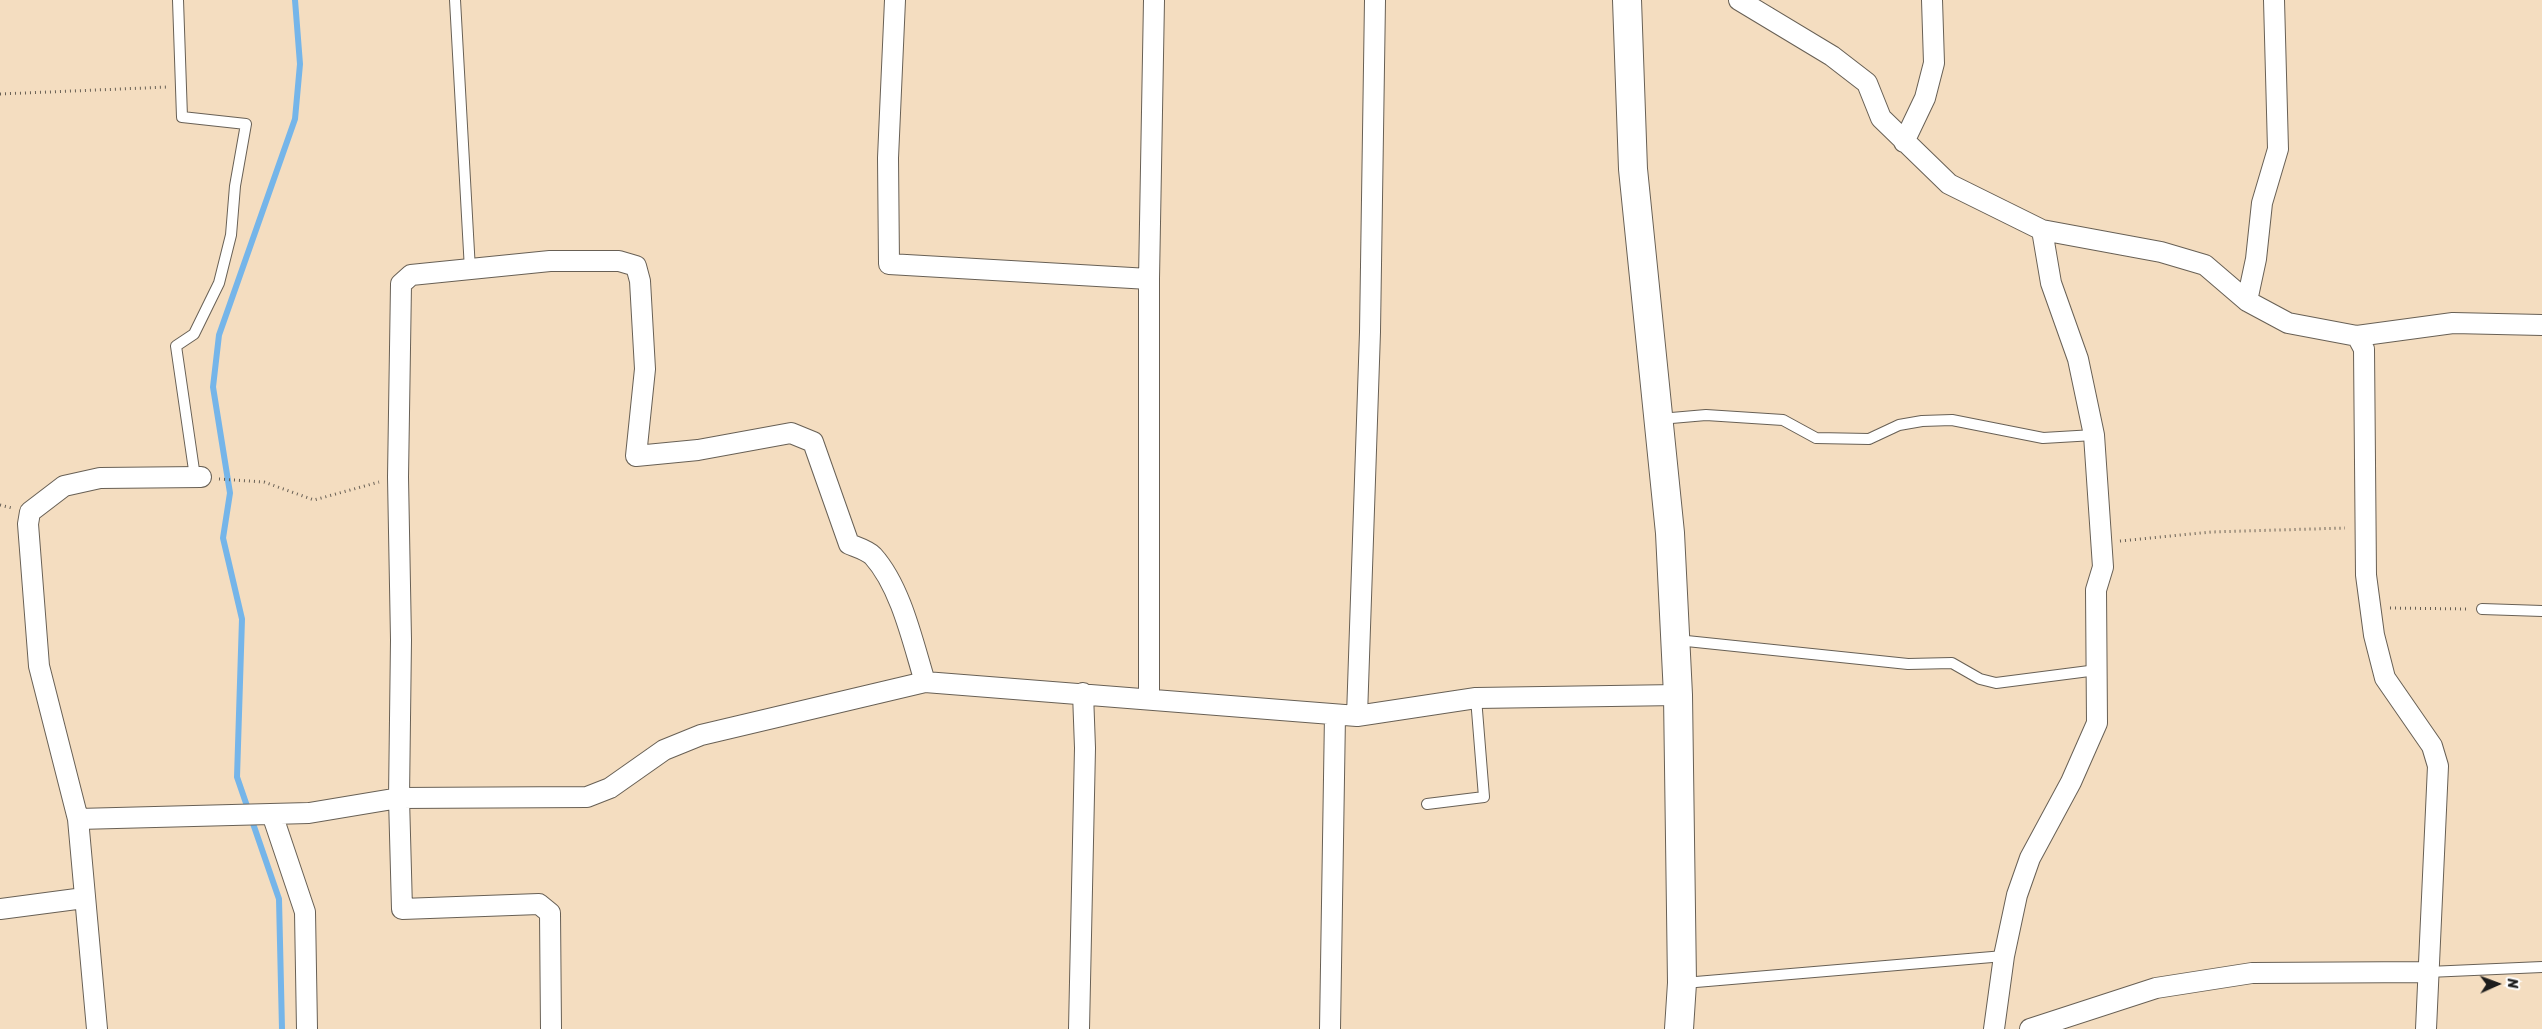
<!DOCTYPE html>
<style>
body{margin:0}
#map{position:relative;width:2542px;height:1029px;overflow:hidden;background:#f4ddc0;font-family:Sriracha,sans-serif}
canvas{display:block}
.north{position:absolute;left:2472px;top:959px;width:50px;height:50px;-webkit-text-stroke:4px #fff;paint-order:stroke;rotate:88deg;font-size:14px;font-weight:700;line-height:20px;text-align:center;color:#1c1c1c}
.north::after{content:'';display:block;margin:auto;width:18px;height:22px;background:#1c1c1c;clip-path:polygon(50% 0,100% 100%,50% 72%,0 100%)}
</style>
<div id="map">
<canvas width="2542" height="1029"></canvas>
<div class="north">N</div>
</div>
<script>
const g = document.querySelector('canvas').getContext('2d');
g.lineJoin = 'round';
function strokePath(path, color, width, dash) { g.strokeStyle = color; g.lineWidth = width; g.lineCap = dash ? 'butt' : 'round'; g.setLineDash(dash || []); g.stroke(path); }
const stream = new Path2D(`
 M282 1029 279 899 237 777 242 619 223 538 230 493 213 387 219 335 295 119 300 64 295 0`);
const path = new Path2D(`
 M0 94 168 87
 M219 479 264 482 314 500 379 482
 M0 505 12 508
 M2120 541 2211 532 2345 528
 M2390 608 2469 609`);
const lane = new Path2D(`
 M178 0 182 117 246 124 235 186 231 235 219 283 194 334 176 346 195 477
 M455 0 470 270
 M1660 419 1706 415 1783 420 1816 438 1869 439 1899 425 1922 421 1952 420 2043 438 2094 435
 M2482 609 2542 611
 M1677 640 1908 664 1952 663 1980 679 1996 683 2097 670
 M1427 804 1484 797 1476 698
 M2428 972 2542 967
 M1684 983 2004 956`);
const street = new Path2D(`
 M895 0 888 158 889 264 1149 279
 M1739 0 1832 56 1867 83 1881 118 1949 184 2042 230 2161 252 2205 265 2247 301 2288 323 2357 336 2453 323 2542 325
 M1904 142 1925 98 1934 63 1932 0
 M2247 301 2256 259 2262 203 2278 149 2274 0
 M2357 336 2364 349 2366 575 2374 635 2385 678 2432 746 2438 766 2426 1029
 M1149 699V279L1154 0
 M1357 716 1476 698 1678 695
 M272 814 305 912 307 1029
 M78 819 309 813 399 798 587 797 610 788 664 750 701 735 925 682 1357 716 1370 332 1375 0
 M0 909 84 898
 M97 1029 78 819 39 666 28 524 30 512 64 486 100 478 201 477
 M551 1029 550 913 539 904 402 909 399 798 401 640 398 477 401 284 411 275 550 261H619L636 266 640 281 645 369 636 456 698 450 791 433 813 442 849 544C856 547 867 550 873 556 901 587 913 643 925 682
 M1079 1029 1085 748 1083 693
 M1330 1029 1335 715
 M1994 1029 2004 956 2017 895 2030 858 2071 782 2097 723 2096 590 2103 567 2094 435 2078 359 2051 283 2042 230
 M2030 1029 2156 988 2252 973 2428 972`);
const secondary = new Path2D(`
 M1627 0 1633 169 1670 533 1678 695 1682 983 1679 1029`);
strokePath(stream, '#75b5e9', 6);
strokePath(lane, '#686055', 12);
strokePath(street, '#686055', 22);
strokePath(secondary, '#686055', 30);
strokePath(path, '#686055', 3, [1, 4]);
strokePath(lane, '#fff', 10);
strokePath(street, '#fff', 20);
strokePath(secondary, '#fff', 28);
</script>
